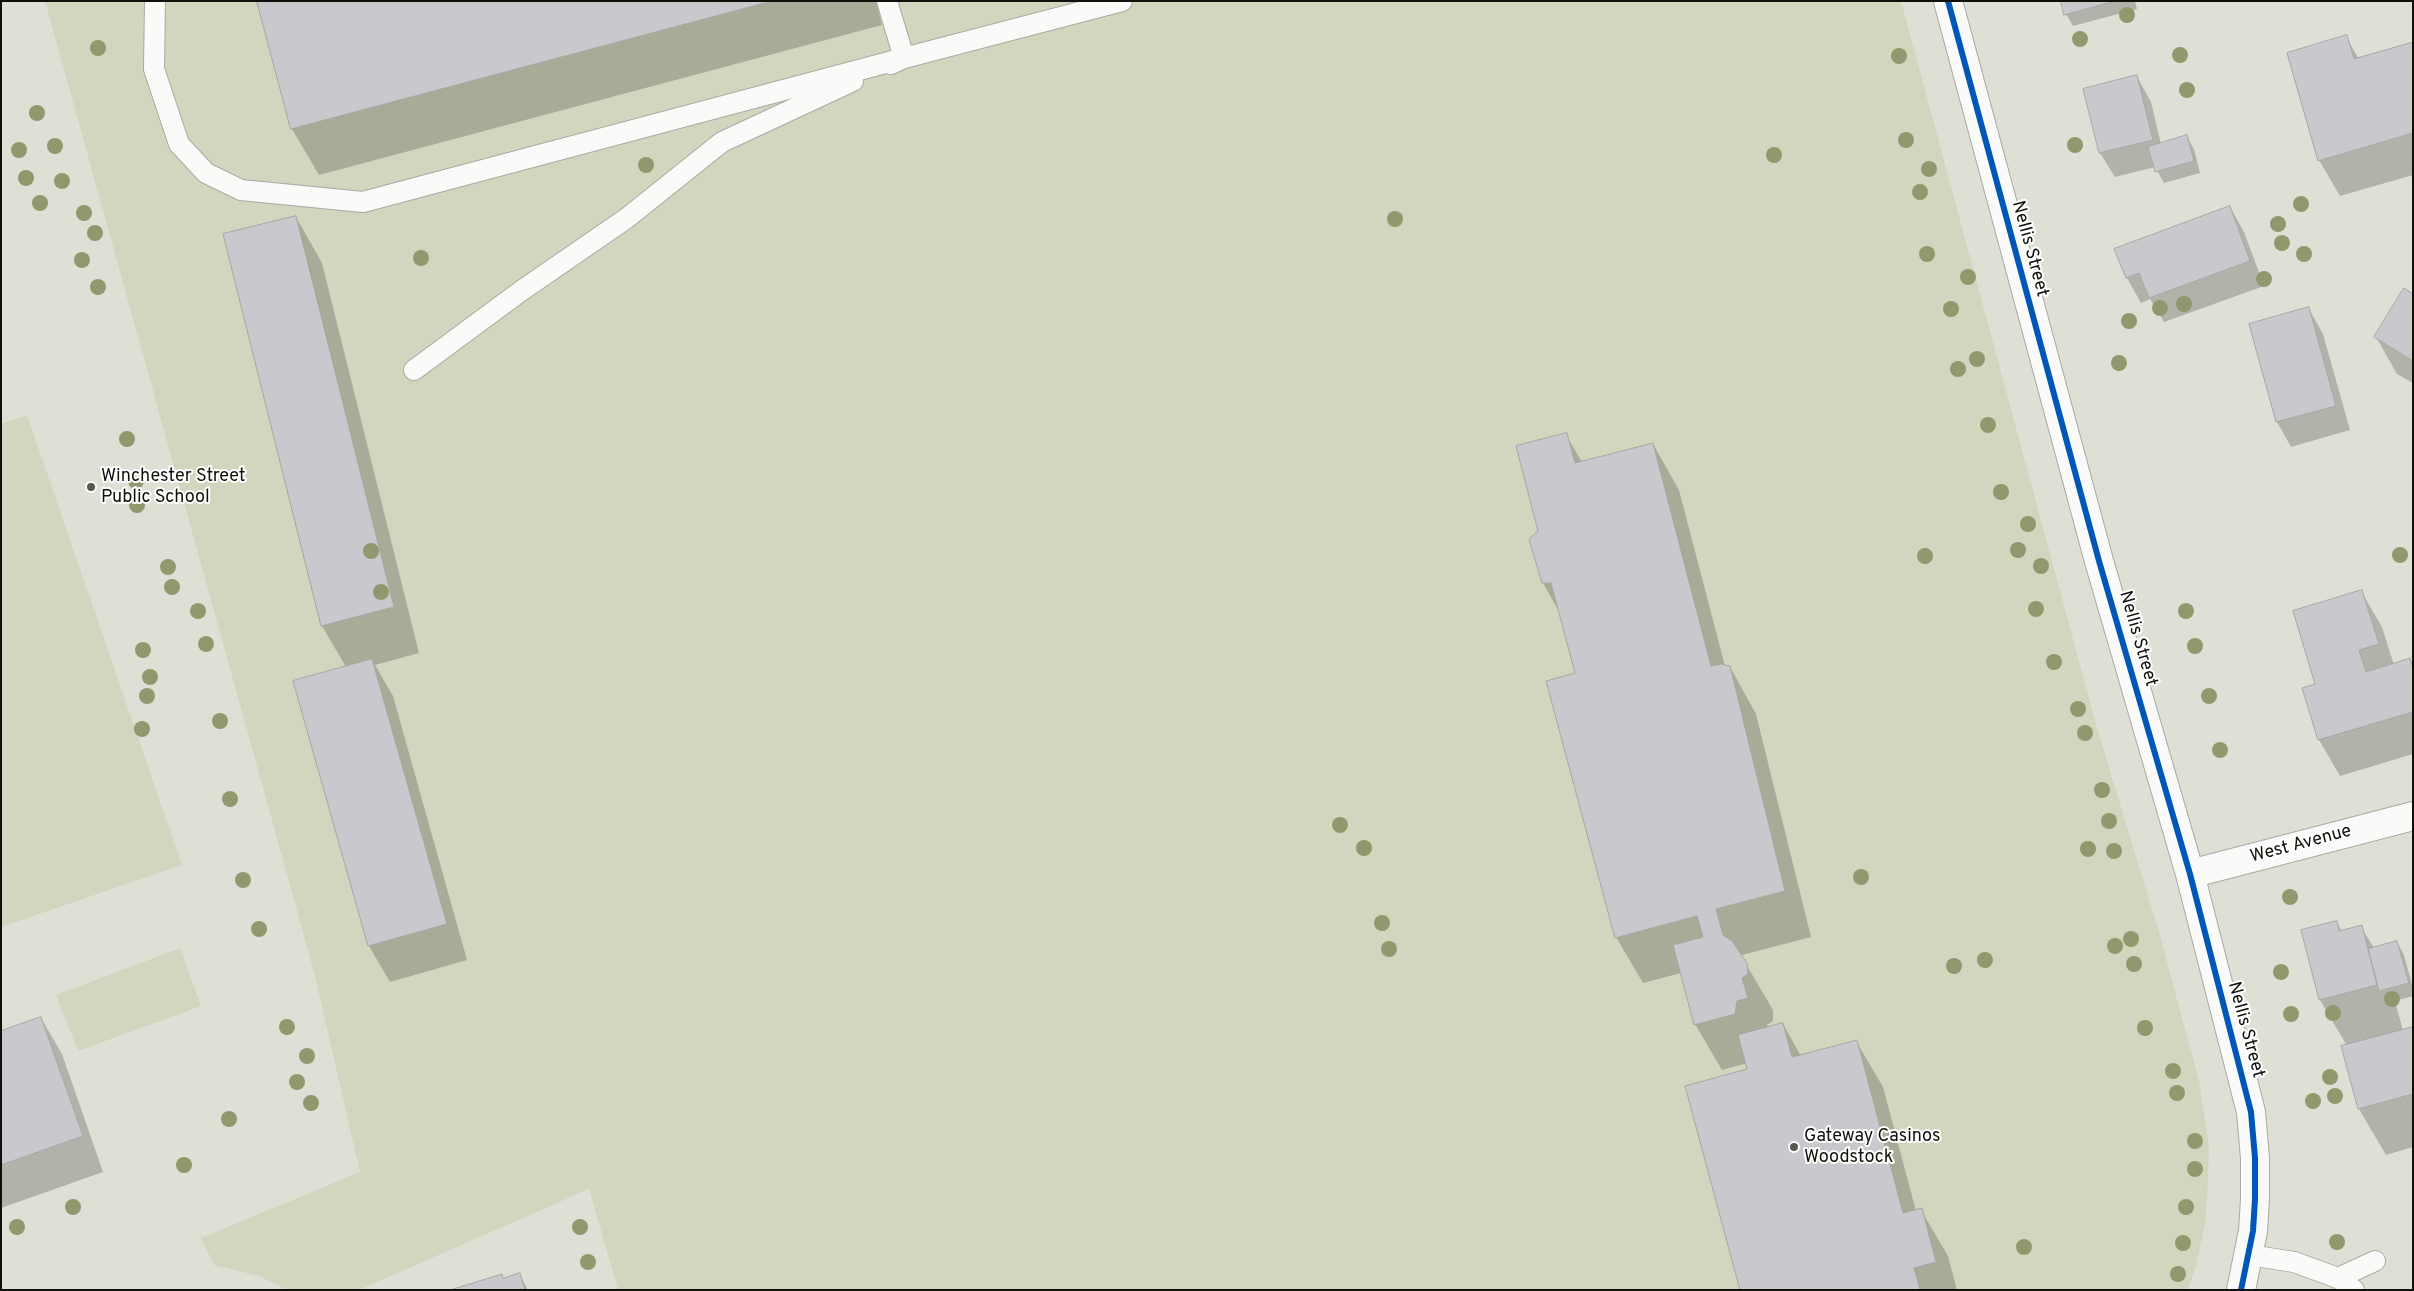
<!DOCTYPE html>
<style>
body{margin:0}
#map{position:relative;width:2414px;height:1291px;overflow:hidden;background:#dee0d6;font-family:Overpass,sans-serif}
canvas{display:block}
.frame{position:absolute;inset:0;border:2px solid #0f1009;pointer-events:none}
</style>
<div id="map">
<canvas width="2414" height="1291"></canvas>
<div class="frame"></div>
</div>
<script>
const g = document.querySelector('canvas').getContext('2d');
g.lineJoin = 'round';
function paint(path, color) { g.fillStyle = color; g.fill(path, 'evenodd'); }
function strokePath(path, color, width, dash) { g.strokeStyle = color; g.lineWidth = width; g.lineCap = dash ? 'butt' : 'round'; g.setLineDash(dash || []); g.stroke(path); }
function label(font, color, halo, rows, align = 'center') {
  g.font = font + ' Overpass,sans-serif'; g.lineWidth = 4; g.setLineDash([]); g.textBaseline = 'middle'; g.strokeStyle = halo; g.fillStyle = color; for (const [text, x, y, turn = 0] of rows) {
    g.save(); g.translate(x, y); g.rotate((+turn || 0) * Math.PI / 180); g.textAlign = isNaN(turn) ? turn : align; if (halo) g.strokeText(text, 0, 0); g.fillText(text, 0, 0); g.restore();
  }
}
const green = new Path2D(`
 M45 1H1901L2097 728 2159 932 2199 1081 2209 1146 2208 1183 2205 1225 2196 1265 2188 1290H618L589 1189 359 1290H287L259 1276 214 1265 201 1238 360 1172 314 972Z
 M27 415 182 865 1 927V424Z
 M180 948 201 1006 78 1051 56 995Z`);
const shadow = new Path2D(`
 M258 1H876L882 25 319 175 292 129Z
 M2062 1H2135L2137 9 2073 26 2066 14Z
 M2346 37 2359 59 2413 44V175L2340 196 2319 160Z
 M2137 77 2151 102 2161 144 2187 137 2194 149 2200 173 2164 183 2155 167 2115 177 2100 153Z
 M2230 207 2244 232 2264 286 2164 322 2150 299 2141 303 2127 278 2116 250Z
 M296 217 322 263 419 653 375 665 393 696 467 960 390 982 369 946 295 682 346 667 322 626Z
 M2413 295V383L2397 374 2376 337Z
 M2309 309 2323 334 2350 430 2291 447 2277 422 2251 325Z
 M1566 435 1582 462 1653 444 1679 490 1725 666 1730 667 1756 714 1811 937 1742 955 1743 959 1773 1010V1021L1767 1025 1768 1028 1783 1024 1801 1056 1856 1041 1883 1087 1916 1211 1921 1210 1948 1256 1957 1290H1741L1749 1070 1747 1063 1722 1070 1695 1024 1681 973 1643 983 1616 937 1577 674 1560 613 1543 583 1539 531Z
 M2361 591 2382 627 2394 665 2409 660 2413 666V754L2340 776 2319 740 2304 689 2317 685Z
 M2337 922 2342 932 2361 927 2374 948 2397 942 2404 955 2413 988V996L2395 1001 2403 1031 2413 1028V1147L2386 1155 2359 1109 2343 1047 2347 1046 2320 1000 2302 931Z
 M41 1018 62 1054 103 1172 1 1208V1032Z
 M519 1274 528 1290H455L504 1279Z`);
const building = new Path2D(`
 M257 1H772L291 129Z
 M2061 1H2115L2064 15Z
 M2347 35 2354 59 2413 42V133L2318 161 2287 53Z
 M2137 75 2153 140 2099 153 2083 89Z
 M2187 135 2194 161 2155 172 2148 147Z
 M2230 206 2250 261 2149 298 2139 273 2126 278 2114 249Z
 M296 216 394 607 321 626 223 234Z
 M2404 288 2413 294V361L2374 337Z
 M2309 307 2336 406 2276 422 2249 324Z
 M1567 433 1575 463 1653 443 1711 666 1721 664 1730 666 1785 891 1716 909 1723 935 1732 941 1747 963 1748 974 1742 978 1748 998 1737 1001 1735 1014 1694 1025 1673 945 1703 937 1697 916 1615 938 1546 681 1575 673 1551 583H1542L1529 539 1538 531 1516 446Z
 M2362 590 2379 644 2359 650 2366 672 2410 658 2413 669V712L2318 740 2302 688 2315 684 2293 611Z
 M372 659 447 924 368 946 293 681Z
 M2337 921 2339 931 2362 925 2377 985 2319 1000 2301 930Z
 M2397 941 2409 983 2379 991 2368 949Z
 M41 1017 83 1136 1 1165V1031Z
 M1783 1023 1792 1057 1857 1040 1903 1213 1922 1208 1936 1262 1914 1268 1920 1290H1740L1685 1086 1747 1069 1738 1035Z
 M2413 1027V1094L2358 1109 2341 1046Z
 M520 1273 525 1290H450L502 1274 503 1278Z`);
const lane = new Path2D(`
 M155 1 154 69 179 144 206 173 241 190 363 202 904 58 887 1
 M891 64 904 58 1122 1
 M414 370 521 291 627 218 722 142 853 81
 M2249 1255 2294 1262 2338 1278 2375 1261
 M2338 1278 2354 1290`);
const street = new Path2D(`
 M1948 1 2099 561 2190 874 2251 1112 2255 1158V1199L2253 1231 2241 1290
 M2190 874 2413 816`);
const cycleway = new Path2D(`
 M1948 1 2099 561 2190 874 2251 1112 2255 1158V1199L2253 1231 2241 1290`);
const trees = [
 [2127,15],
 [2080,39],
 [98,48],
 [2180,55],
 [1899,56],
 [2187,90],
 [37,113],
 [1906,140],
 [2075,145],
 [55,146],
 [19,150],
 [1774,155],
 [646,165],
 [1929,169],
 [26,178],
 [62,181],
 [1920,192],
 [40,203],
 [2301,204],
 [84,213],
 [1395,219],
 [2278,224],
 [95,233],
 [2282,243],
 [1927,254],
 [2304,254],
 [421,258],
 [82,260],
 [1968,277],
 [2264,279],
 [98,287],
 [2184,304],
 [2160,308],
 [1951,309],
 [2129,321],
 [1977,359],
 [2119,363],
 [1958,369],
 [1988,425],
 [127,439],
 [136,481],
 [2001,492],
 [137,505],
 [2028,524],
 [2018,550],
 [371,551],
 [2400,555],
 [1925,556],
 [2041,566],
 [168,567],
 [172,587],
 [381,592],
 [2036,609],
 [198,611],
 [2186,611],
 [206,644],
 [2195,646],
 [143,650],
 [2054,662],
 [150,677],
 [147,696],
 [2209,696],
 [2078,709],
 [220,721],
 [142,729],
 [2085,733],
 [2220,750],
 [2102,790],
 [230,799],
 [2109,821],
 [1340,825],
 [1364,848],
 [2088,849],
 [2114,851],
 [1861,877],
 [243,880],
 [2290,897],
 [1382,923],
 [259,929],
 [2131,939],
 [2115,946],
 [1389,949],
 [1985,960],
 [2134,964],
 [1954,966],
 [2281,972],
 [2392,999],
 [2333,1013],
 [2291,1014],
 [287,1027],
 [2145,1028],
 [307,1056],
 [2173,1071],
 [2330,1077],
 [297,1082],
 [2177,1093],
 [2335,1096],
 [2313,1101],
 [311,1103],
 [229,1119],
 [2195,1141],
 [184,1165],
 [2195,1169],
 [73,1207],
 [2186,1207],
 [17,1227],
 [580,1227],
 [2337,1242],
 [2183,1243],
 [2024,1247],
 [588,1262],
 [2178,1274]
];
const markers = [
 [91,487,5,"#575951"],
 [1794,1147,5,"#575951"]
];
const streetNames = [
 ["Nellis Street",2029,249,75],
 ["Nellis Street",2137,639,74],
 ["West Avenue",2301,845,-15],
 ["Nellis Street",2245,1030,75]
];
const poiNames = [
 ["Winchester Street",101,477],
 ["Public School",101,498],
 ["Gateway Casinos",1804,1137],
 ["Woodstock",1804,1158]
];
paint(green, '#d1d6bf');
paint(shadow, '#0003');
paint(building, '#c9c8cc');
strokePath(building, '#a6a7a5', 1);
strokePath(lane, '#a8aaa2', 22);
strokePath(street, '#a8aaa2', 30);
strokePath(lane, '#fafaf9', 20);
strokePath(street, '#fafaf9', 28);
strokePath(cycleway, '#0057b8', 6);
g.fillStyle = '#92986e';
for (const [x, y] of trees) { g.beginPath(); g.arc(x, y, 8, 0, 2 * Math.PI); g.fill(); }
for (const [x, y, r, color] of markers) { const dot = new Path2D(); dot.arc(x, y, r, 0, 2 * Math.PI); g.fillStyle = color; g.fill(dot); strokePath(dot, '#fff', 2); }
label('18px', '#0f1009', '#fff', streetNames);
label('18px', '#0f1009', '#fff', poiNames, 'left');
</script>
